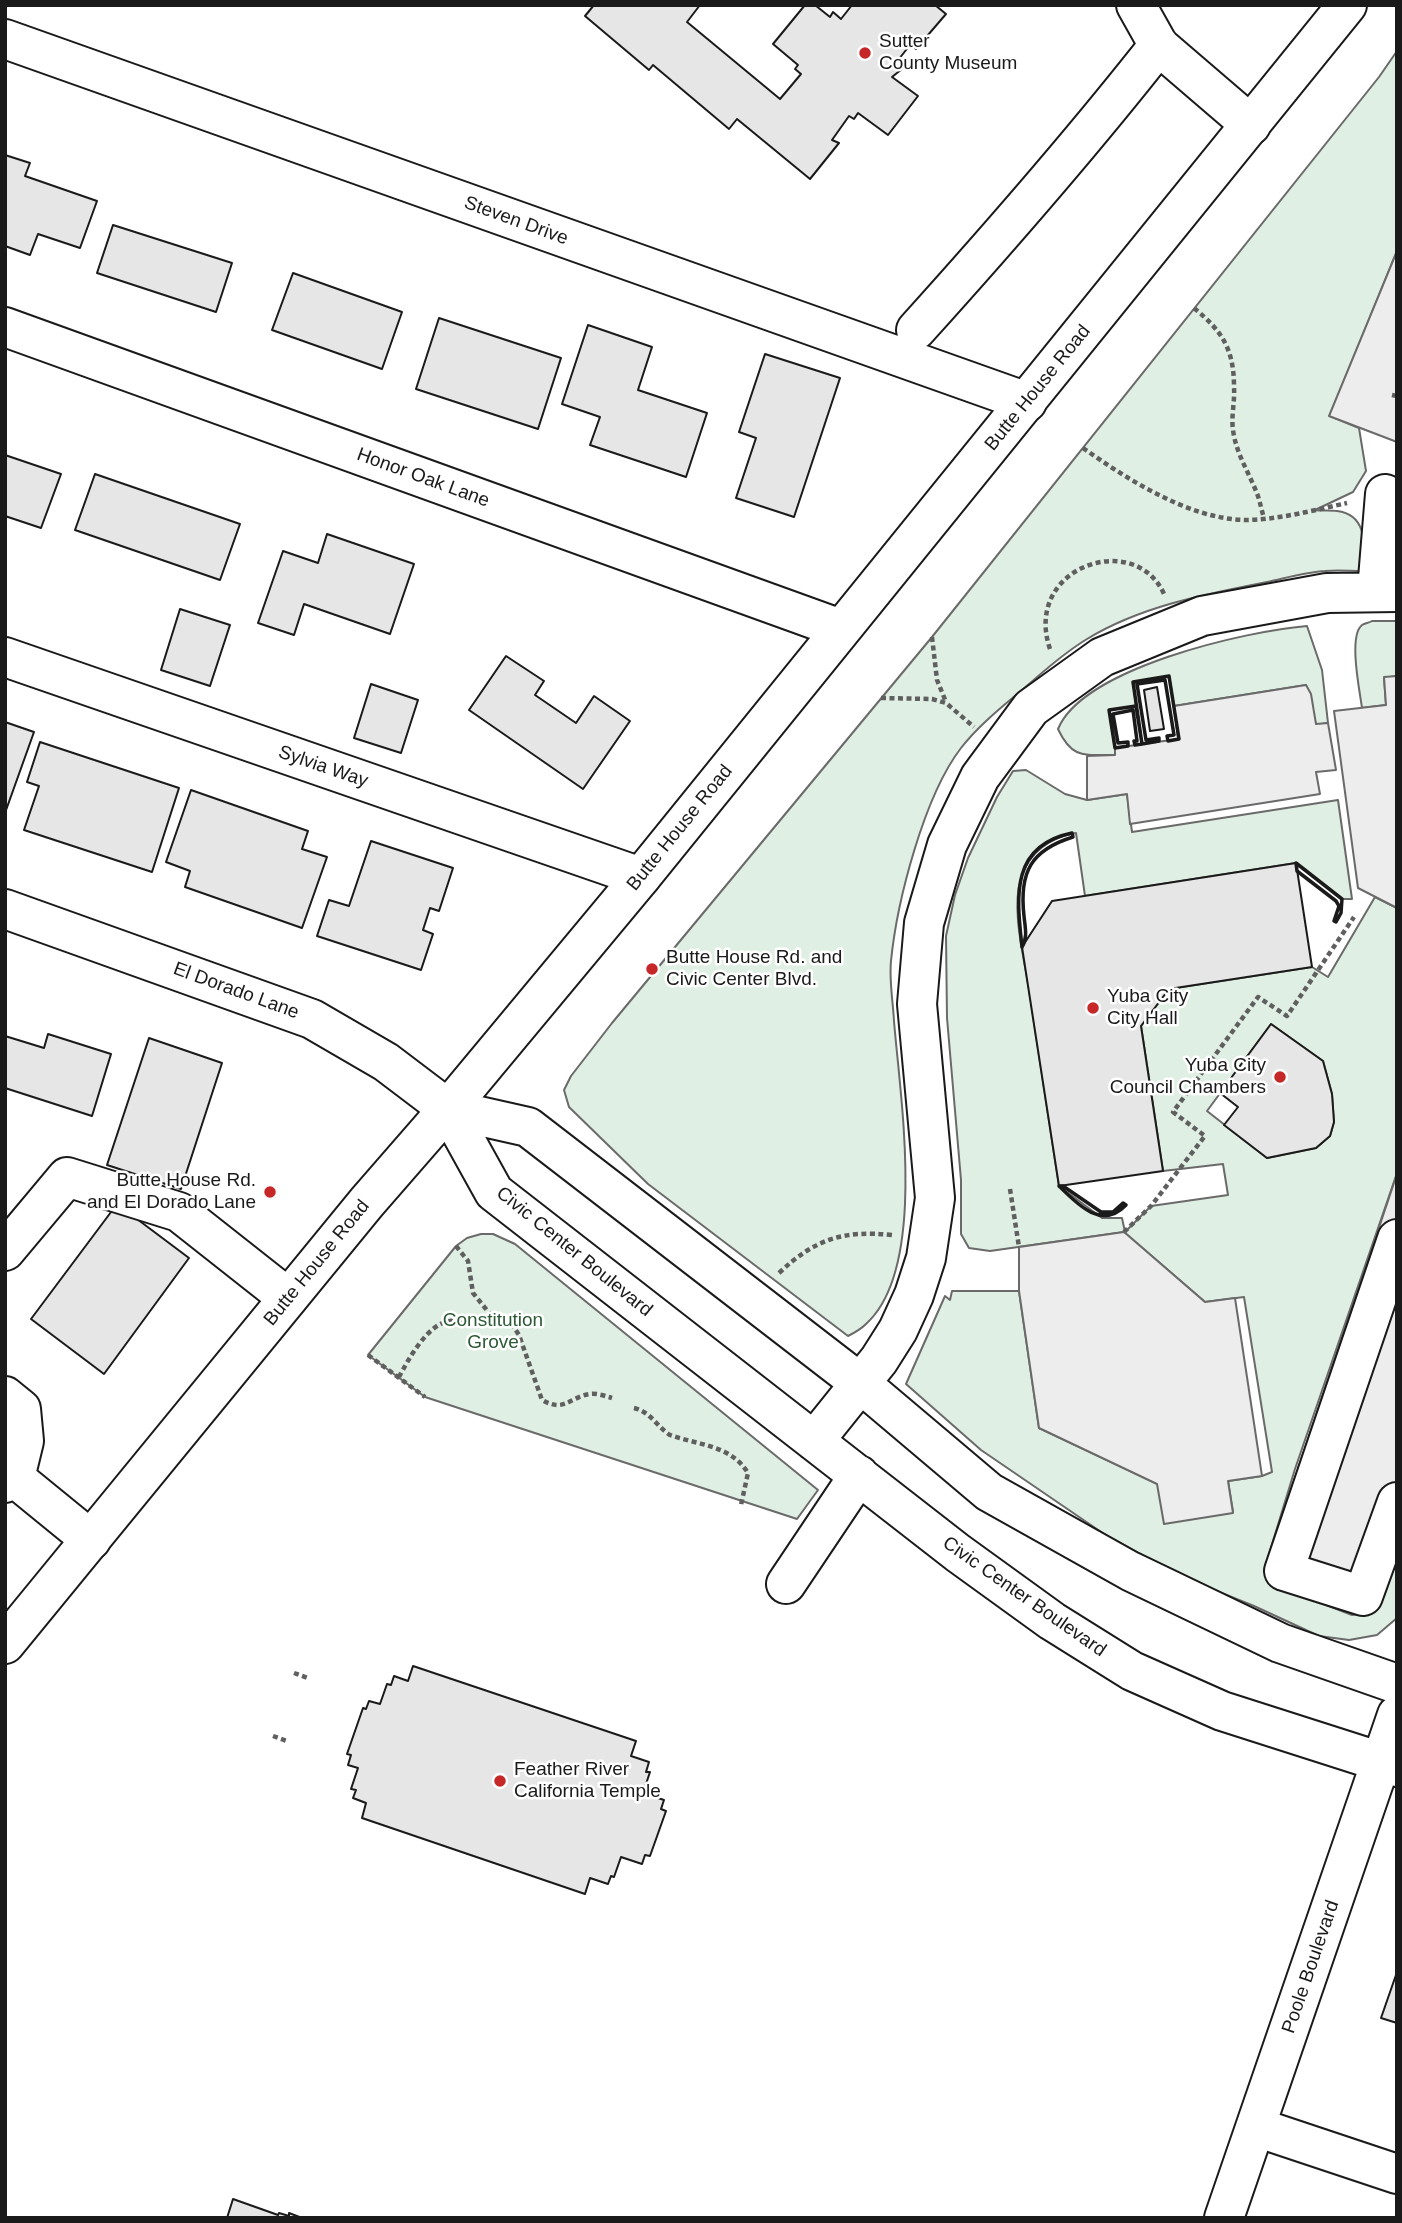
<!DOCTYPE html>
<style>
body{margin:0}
#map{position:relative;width:1402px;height:2223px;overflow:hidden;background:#fff;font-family:Arial,sans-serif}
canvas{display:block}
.frame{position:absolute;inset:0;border:7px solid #1a1a1a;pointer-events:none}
</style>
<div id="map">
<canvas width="1402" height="2223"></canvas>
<div class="frame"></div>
</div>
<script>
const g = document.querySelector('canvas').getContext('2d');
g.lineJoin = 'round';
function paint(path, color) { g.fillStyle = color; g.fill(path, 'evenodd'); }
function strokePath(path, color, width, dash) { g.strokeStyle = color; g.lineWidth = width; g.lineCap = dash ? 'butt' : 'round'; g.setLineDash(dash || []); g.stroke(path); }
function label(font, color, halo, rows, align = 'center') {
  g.font = font + ' Arial,sans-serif'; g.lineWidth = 5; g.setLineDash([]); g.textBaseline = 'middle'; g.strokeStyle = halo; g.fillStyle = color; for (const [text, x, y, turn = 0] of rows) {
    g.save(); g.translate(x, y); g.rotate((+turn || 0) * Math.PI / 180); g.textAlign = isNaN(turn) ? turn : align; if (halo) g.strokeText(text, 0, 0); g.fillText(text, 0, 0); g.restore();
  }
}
const green = new Path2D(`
 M1397 51V251L1330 416 1359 428 1366 471 1353 492 1315 510C1322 511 1330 510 1337 511 1369 515 1364 547 1363 571 1350 571 1337 570 1325 571 1306 572 1286 578 1267 582 1206 594 1141 606 1087 639 1069 650 1052 664 1036 678 1011 700 982 721 961 748 924 796 897 901 891 961 889 980 893 1002 894 1021 900 1097 928 1268 866 1324 861 1329 854 1333 848 1336L648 1184 569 1107 564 1090 571 1076 612 1023 932 637 1379 77Z
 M1372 621H1397V676L1384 678 1386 705 1362 708C1360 692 1348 636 1362 625 1365 623 1369 623 1372 621Z
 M1307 626 1322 670 1328 723 1316 725 1306 685 1174 706 1169 676 1133 682 1136 706 1109 710 1116 755C1086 754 1073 761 1058 729 1083 668 1246 631 1307 626Z
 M1026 770 1065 794 1087 800 1127 794 1132 832 1338 800 1352 899H1342L1296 863 1085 896 1076 833C1051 837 1029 852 1021 878 1011 909 1024 957 1029 989 1039 1055 1049 1121 1059 1186L1102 1218H1122L1125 1232 1151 1206 1228 1195 1223 1164 1163 1171 1141 1026 1169 989 1312 967 1328 977 1375 897 1397 908V1173L1295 1469 1266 1564 1397 1540V1618L1377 1635 1349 1640 1319 1636 1254 1606 1182 1577 1107 1536 981 1450 906 1384 945 1296 950 1300 952 1291H1019L1039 1428 1158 1484 1233 1512 1228 1481 1262 1476 1272 1472 1244 1297 1205 1302 1124 1232 990 1251 969 1248 961 1234V1180L947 1018 946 936 955 895 968 858 997 797 1013 771ZM1271 1024 1323 1061 1332 1094 1334 1122 1330 1136 1316 1148 1267 1158 1207 1111Z
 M481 1234H493L515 1244 818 1490 797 1519 425 1397 368 1355 456 1246 467 1238Z`);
const parking = new Path2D(`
 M1397 251V442L1329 416Z
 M1397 676V908L1358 888 1334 711 1386 705 1384 677Z
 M1306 685 1311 694 1316 724 1328 723 1336 770 1316 772 1320 794 1130 824 1127 794 1087 800V756L1115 755V748L1178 739 1174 706Z
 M1397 1174V1540L1366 1613 1352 1615 1269 1583 1266 1564Z
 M1124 1232 1205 1302 1235 1298 1262 1476 1228 1481 1233 1513 1164 1524 1157 1484 1039 1428 1019 1291V1247Z`);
const building = new Path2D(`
 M594 5H700L687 22 780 99 801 74 795 69 798 65 773 44 805 5H815L830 17 833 12 841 19 852 5H935L946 14 916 49 910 45 895 64 902 69 892 77 918 96 888 135 858 113 854 119 849 116 832 140 839 143 810 179 737 119 729 129 653 65 649 70 585 16Z
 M5 155 30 163 25 176 97 201 80 248 38 234 30 255 5 246Z
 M113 225 232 263 216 312 97 273Z
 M293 273 402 312 382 369 272 330Z
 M439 318 561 358 538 429 416 389Z
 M588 325 652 347 638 390 707 413 686 477 590 445 600 417 562 404Z
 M765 354 840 378 794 517 736 498 756 438 739 432Z
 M5 455 61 474 41 528 5 516Z
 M95 474 240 524 220 580 75 530Z
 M327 534 414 564 390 634 304 604 294 635 258 623 283 551 318 563Z
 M180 609 230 625 210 686 161 670Z
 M506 656 544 681 535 695 576 723 594 696 630 721 583 789 469 710Z
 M371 684 418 700 401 753 354 738Z
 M1157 687 1164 729 1150 731 1144 690Z
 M5 722 34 732 5 813Z
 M40 742 179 788 152 872 24 830 39 786 27 782Z
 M191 790 308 831 302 849 327 857 302 928 185 887 190 871 166 862Z
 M371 841 453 868 439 911 430 908 423 930 433 934 421 970 317 936 329 900 349 906Z
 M1296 863 1312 967 1169 989 1141 1026 1163 1171 1059 1186 1022 947 1052 901Z
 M1271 1024 1323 1061 1332 1094 1334 1122 1330 1136 1316 1148 1267 1158 1224 1125 1238 1107 1220 1093Z
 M48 1034 111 1054 92 1116 5 1088V1036L44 1048Z
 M149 1038 222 1063 181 1189 107 1165Z
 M117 1204 189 1258 104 1374 31 1319Z
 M413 1666 636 1741 631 1756 649 1762 646 1772H650L643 1793 664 1800 661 1809 666 1811 650 1856 645 1855 642 1864 621 1857 614 1877 611 1876 608 1884 590 1878 585 1894 362 1818 366 1803 353 1798 356 1790 351 1789 358 1768 348 1765 351 1755 347 1754 363 1708 366 1709 369 1701 380 1704 387 1684 391 1685 394 1676 408 1681Z
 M1397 1972V2023L1381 2018Z
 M233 2199 278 2215 279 2213 289 2216V2213L302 2218H227Z`);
const path = new Path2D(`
 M1194 308C1222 331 1234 349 1234 387 1235 401 1231 416 1233 430 1236 453 1248 471 1256 491 1260 500 1261 509 1264 518
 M1392 395 1397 396
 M1083 448C1127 479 1189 519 1245 520 1277 520 1315 510 1347 503
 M932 637 937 680 946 702
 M1050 649C1022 567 1135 529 1164 594
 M881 698 932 699 946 703 974 727
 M1010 1189 1019 1247
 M1124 1232 1151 1206 1205 1136 1173 1112 1258 997 1287 1016 1354 917
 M456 1246 468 1261 473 1293 494 1319 513 1326 519 1335 542 1400C565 1413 569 1397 590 1394 597 1393 605 1396 612 1398
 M779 1273C815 1239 843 1230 892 1235
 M368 1355 425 1397
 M399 1377C408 1360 428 1323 450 1321 456 1320 460 1323 466 1324 474 1325 484 1320 493 1319
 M634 1408C651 1412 656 1426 670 1435 698 1445 731 1445 748 1473L741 1505
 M294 1673 308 1678
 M273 1736 287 1741`);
const minor = new Path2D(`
 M1136 5 1159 46 1251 125
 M5 39 1027 402
 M5 327 841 629
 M916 330C1000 237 1082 143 1159 45
 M1377 591 1385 494
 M5 657 641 877
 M5 909 312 1019 386 1062 448 1109 528 1127 860 1383 989 1492 1130 1571 1280 1643 1397 1684
 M448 1109 494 1192 958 1553 1052 1621 1132 1671 1222 1711 1397 1767
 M1397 1239 1284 1571 1363 1596 1397 1502
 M5 1251 67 1177 179 1212 288 1298
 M5 1396 21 1409 24 1441 15 1478 5 1483
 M814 1441 879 1360 898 1330 914 1295 926 1258 935 1198 917 1004 924 923 947 845 980 777 1031 708 1102 657 1202 616 1327 593 1397 592
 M15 1478 91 1540
 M786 1584 859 1475
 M1256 2127 1397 2174
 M1224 2218 1397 1715`);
const major = new Path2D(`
 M5 1644 367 1202 448 1109 641 877 1347 5`);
const wall = new Path2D(`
 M1169 676 1179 739 1168 741 1167 736 1174 735 1165 680 1137 684 1146 740 1159 738V741L1142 744 1133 682Z
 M1136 706 1142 744 1135 745 1134 741H1137L1133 710 1113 714 1118 743 1128 742V746L1115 748 1109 710Z
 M1072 833 1073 837C1031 850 1019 872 1024 916 1025 927 1028 937 1022 947 1017 899 1009 846 1072 833Z
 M1296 863 1342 899 1341 913 1336 922 1334 921 1339 906 1336 901 1297 871Z
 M1059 1186H1063L1101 1212H1113L1123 1203 1126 1205C1102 1230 1078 1205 1059 1186Z`);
const markers = [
 [865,53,7,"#c62828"],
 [652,969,7,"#c62828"],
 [1093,1008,7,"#c62828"],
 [1280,1077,7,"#c62828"],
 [270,1192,7,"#c62828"],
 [500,1781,7,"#c62828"]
];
const poiNames = [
 ["Sutter",879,42],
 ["County Museum",879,64],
 ["Butte House Rd. and",666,958],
 ["Civic Center Blvd.",666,980],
 ["Yuba City",1107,997],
 ["City Hall",1107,1019],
 ["Yuba City",1266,1066,"right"],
 ["Council Chambers",1266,1088,"right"],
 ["Butte House Rd.",256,1181,"right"],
 ["and El Dorado Lane",256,1203,"right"],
 ["Feather River",514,1770],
 ["California Temple",514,1792]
];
const streetNames = [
 ["Steven Drive",516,221,20],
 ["Butte House Road",1038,388,-51],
 ["Honor Oak Lane",423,478,20],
 ["Sylvia Way",323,767,19],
 ["Butte House Road",680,828,-51],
 ["El Dorado Lane",236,991,20],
 ["Civic Center Boulevard",574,1252,39],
 ["Butte House Road",317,1263,-51],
 ["Civic Center Boulevard",1024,1597,35],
 ["Poole Boulevard",1311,1967,-71]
];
const parkNames = [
 ["Constitution",493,1321],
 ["Grove",493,1343]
];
paint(green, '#e0efe3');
strokePath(green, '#6a6a6a', 2);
paint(parking, '#ededed');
strokePath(parking, '#6a6a6a', 2);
paint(building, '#e6e6e6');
strokePath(building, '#1a1a1a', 2);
strokePath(minor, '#1a1a1a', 42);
strokePath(major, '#1a1a1a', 42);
strokePath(path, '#5f5f5f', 4.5, [5, 3.5]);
strokePath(minor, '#fff', 38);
strokePath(major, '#fff', 38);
strokePath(wall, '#1a1a1a', 3.5);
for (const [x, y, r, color] of markers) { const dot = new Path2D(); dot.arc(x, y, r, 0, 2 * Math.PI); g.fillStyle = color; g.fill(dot); strokePath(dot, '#fff', 2.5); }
label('19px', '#1a1a1a', '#fff', poiNames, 'left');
label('19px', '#1a1a1a', '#fff', streetNames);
label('19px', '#2b5a34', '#fff', parkNames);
</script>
